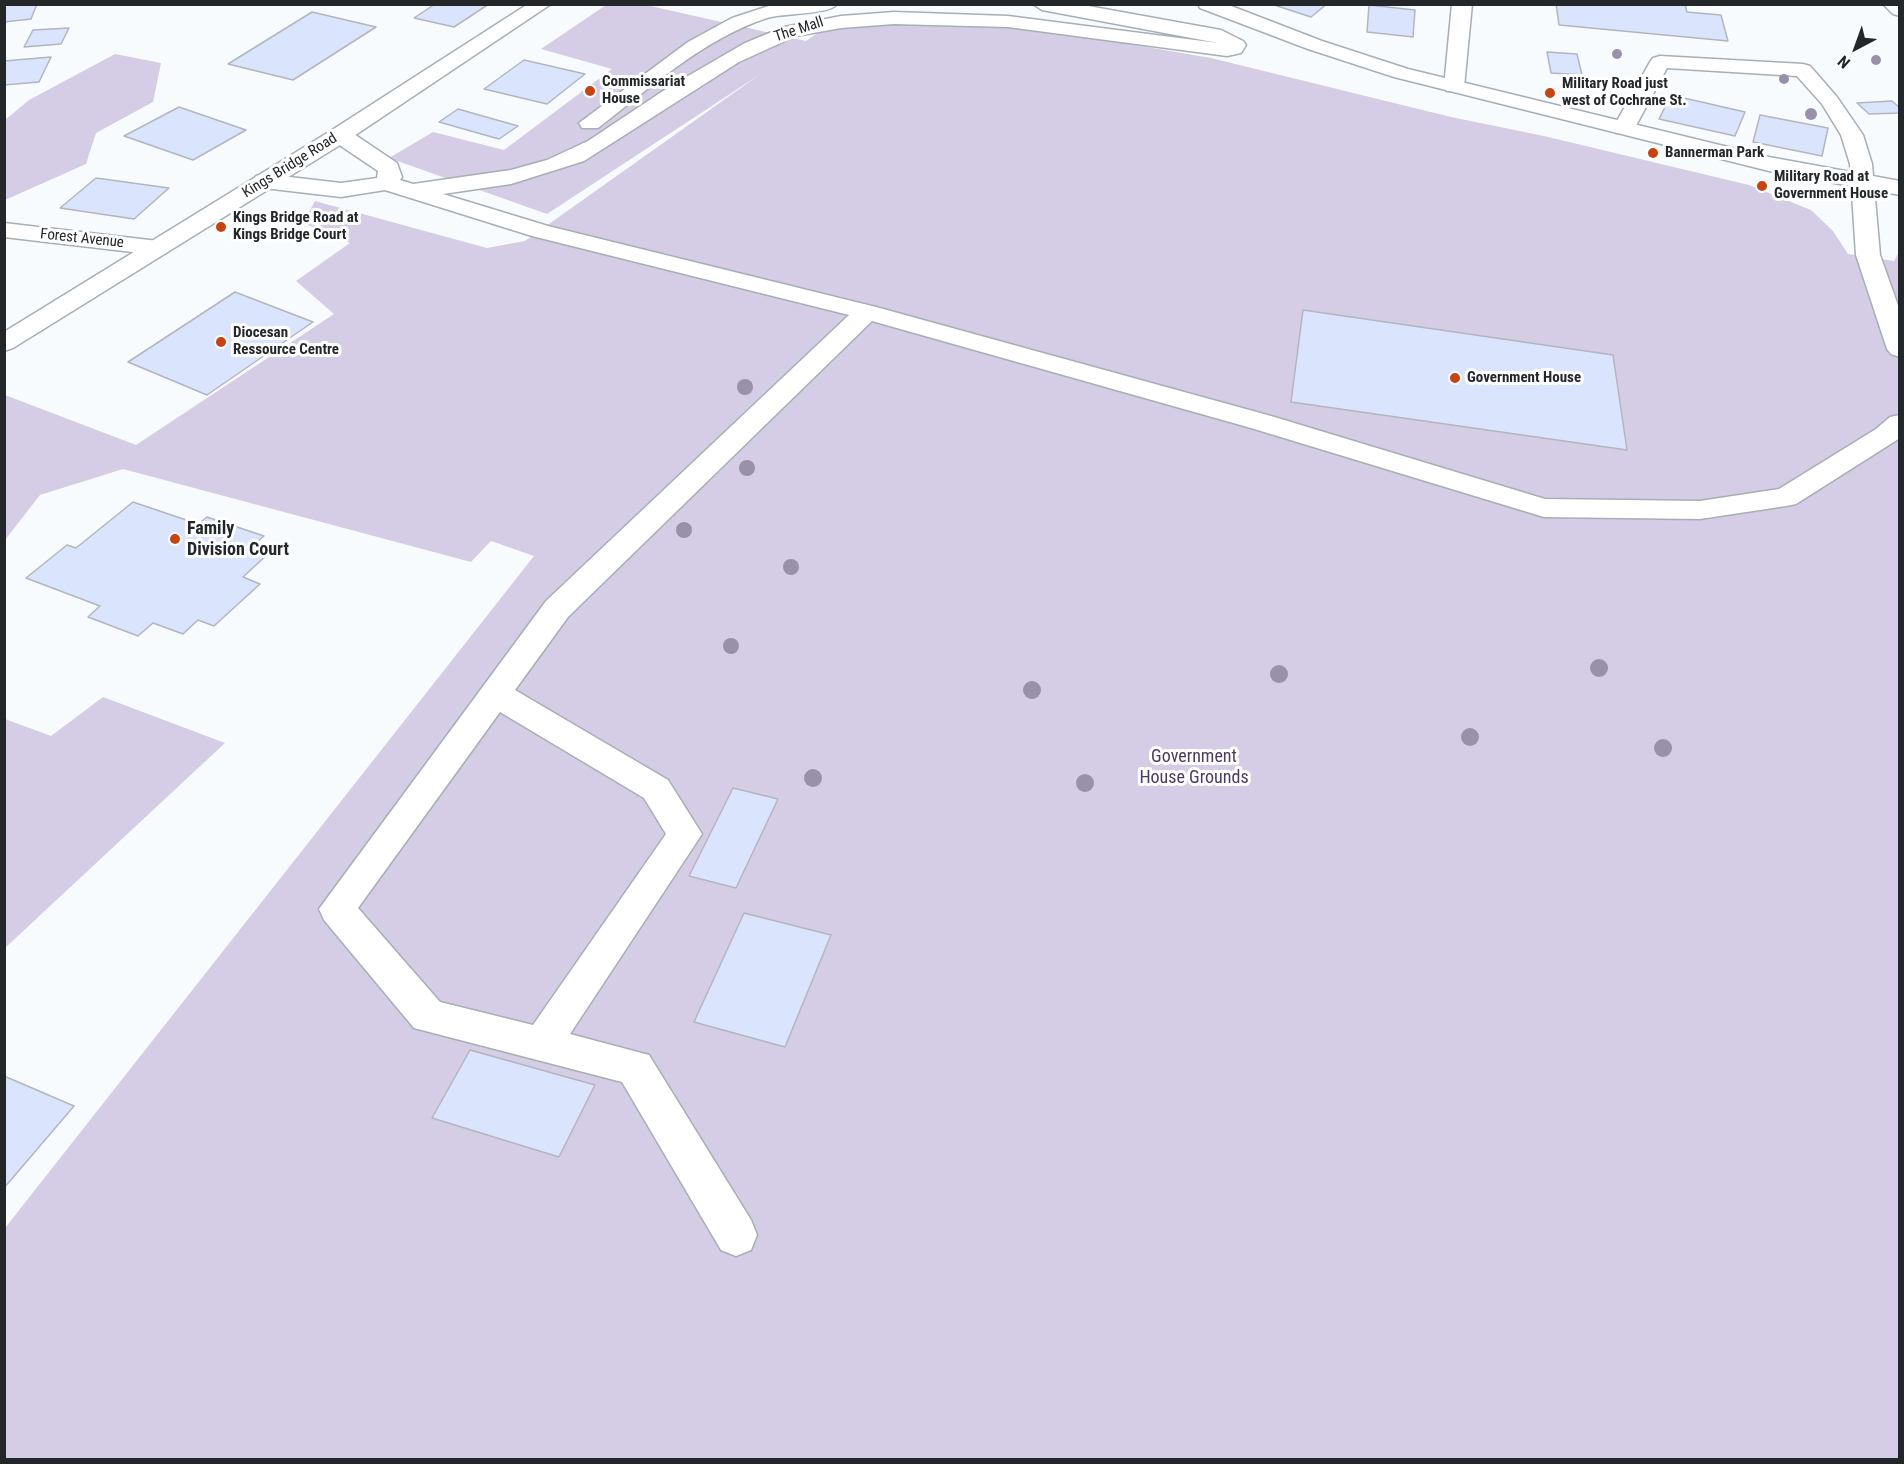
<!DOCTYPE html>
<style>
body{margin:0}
#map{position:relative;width:1904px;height:1464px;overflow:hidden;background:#f8fbfe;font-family:"Roboto Condensed",sans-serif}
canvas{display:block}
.frame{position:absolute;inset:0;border:6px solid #232729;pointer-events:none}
.north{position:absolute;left:1826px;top:18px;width:60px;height:60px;-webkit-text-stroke:4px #fff;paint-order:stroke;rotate:221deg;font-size:16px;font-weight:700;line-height:24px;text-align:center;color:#232729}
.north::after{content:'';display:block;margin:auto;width:21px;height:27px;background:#232729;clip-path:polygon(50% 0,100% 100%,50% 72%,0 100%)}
</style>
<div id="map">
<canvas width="1904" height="1464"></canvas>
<div class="frame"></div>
<div class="north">N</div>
</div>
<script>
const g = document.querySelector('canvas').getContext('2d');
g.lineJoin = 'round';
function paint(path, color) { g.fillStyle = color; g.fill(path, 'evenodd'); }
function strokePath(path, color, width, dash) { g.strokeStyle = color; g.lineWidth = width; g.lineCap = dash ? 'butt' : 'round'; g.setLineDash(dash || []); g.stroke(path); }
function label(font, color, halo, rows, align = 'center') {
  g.font = font + ' "Roboto Condensed",sans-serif'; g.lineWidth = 6; g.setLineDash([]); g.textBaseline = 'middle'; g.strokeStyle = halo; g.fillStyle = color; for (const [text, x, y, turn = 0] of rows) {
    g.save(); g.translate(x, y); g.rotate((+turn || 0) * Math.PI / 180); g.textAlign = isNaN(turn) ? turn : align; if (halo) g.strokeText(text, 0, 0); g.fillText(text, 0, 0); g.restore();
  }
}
const green = new Path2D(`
 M606 5H646L806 41 819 32 866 23 1000 22 1211 58 1451 117 1544 136 1749 185 1811 210 1833 231 1848 254 1894 261 1899 252V1459H5V1228L534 556 491 541 471 562 123 469 40 495 5 540V395L136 445 334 314 296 281 350 243 303 223 315 201 487 248 525 241 759 75 547 214 389 158 433 132 504 150 612 69 541 49Z
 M115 54 161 63 153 102 96 133 86 164 5 200V120L29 100Z
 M103 697 225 743 5 948V719L51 736Z`);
const building = new Path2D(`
 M4 4H37L31 19 4 22Z
 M435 4H489L454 27 414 18Z
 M1271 4H1327L1311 17Z
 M1556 4H1685L1687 12 1721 15 1728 41 1559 25Z
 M1369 5 1415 10 1413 37 1367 32Z
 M312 12 376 27 293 80 228 64Z
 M69 28 61 44 24 47 33 30Z
 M1547 52 1577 54 1582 75 1551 73Z
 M51 57 39 82 4 85V61Z
 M524 60 585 74 547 104 484 89Z
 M1671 95 1745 112 1735 136 1659 119Z
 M1892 101 1900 108V113L1869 114 1857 103Z
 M179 107 246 130 193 160 124 136Z
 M458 109 518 126 499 139 439 122Z
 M1760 115 1828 128 1822 156 1753 142Z
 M96 178 169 188 134 219 60 208Z
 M235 292 313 322 207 395 128 362Z
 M1303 310 1613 355 1627 450 1291 402Z
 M133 502 198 524 207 517 264 536 251 547 269 553 243 577 260 584 214 626 198 620 183 634 153 623 138 636 88 617 100 606 26 578 67 545 76 548Z
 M733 788 778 799 736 888 689 876Z
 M744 913 831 935 785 1047 694 1022Z
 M470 1050 595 1085 559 1157 432 1118Z
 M4 1076 74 1106 4 1188Z`);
const minor = new Path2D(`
 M775 4H837C830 15 782 13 767 18 703 39 650 88 598 128H582L579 123 688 42 732 18Z
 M1033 4H1077L1221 30 1243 41 1246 45 1241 53 1227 56 1008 27 894 24 841 28 796 36 739 62 584 161 511 184 443 194 548 226 876 307 1271 416 1545 499 1700 501 1779 489 1876 429 1890 417 1900 415V438L1796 504 1786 506 1700 519 1544 517 1251 428 872 321 568 617 515 690 668 780 702 834 570 1034 649 1055 751 1220 757 1235 751 1250 736 1256 721 1250 622 1082 414 1028 324 920 319 909 546 601 849 315 532 236 385 190 341 197 264 188 256 186 253 181 256 176 264 174 341 183 377 178 378 171 332 140 329 135 332 130H348L397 163 402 177 400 180 413 184 511 170 547 160 588 141 669 87 745 43 784 27 841 16 894 12 1008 16 1218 43 1042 10ZM500 712 644 798 666 834 533 1025 440 1002 358 908Z
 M1452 4H1472L1464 87 1461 91H1447L1444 87Z
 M1883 4H1900V16L1893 14Z
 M1660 56 1803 64 1810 66 1837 97 1863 135 1872 164 1880 255 1900 311V357L1891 354 1887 349 1856 255 1850 164 1841 135 1822 104 1797 76 1667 68 1632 133H1616L1613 128 1650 62 1653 58Z
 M4 223 158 241 166 243 170 248 166 253 158 255 4 237Z`);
const major = new Path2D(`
 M528 4H551L348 140 13 348 4 351V332L332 130Z
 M1198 4H1226L1322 41 1408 69 1769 157 1900 181V195L1769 171 1394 77 1308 49 1200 8Z`);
const trees = [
 [1617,54,5],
 [1876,60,5],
 [1784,79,5],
 [1811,114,6],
 [745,387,8],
 [747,468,8],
 [684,530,8],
 [791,567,8],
 [731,646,8],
 [1599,668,9],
 [1279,674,9],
 [1032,690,9],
 [1470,737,9],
 [1663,748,9],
 [813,778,9],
 [1085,783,9]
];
const markers = [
 [590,91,6,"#ca430e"],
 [1550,93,6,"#ca430e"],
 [1653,153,6,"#ca430e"],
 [1762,186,6,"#ca430e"],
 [221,227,6,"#ca430e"],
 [221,342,6,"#ca430e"],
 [1455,378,6,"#ca430e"],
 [175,539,6,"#ca430e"]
];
const farStreetnames = [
 ["The Mall",799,30,-18],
 ["Kings Bridge Road",290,166,-32],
 ["Forest Avenue",82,239,6]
];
const farPoinames = [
 ["Commissariat",602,82],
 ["House",602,99],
 ["Military Road just",1562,84],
 ["west of Cochrane St.",1562,101],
 ["Bannerman Park",1665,153],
 ["Military Road at",1774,177],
 ["Government House",1774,194],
 ["Kings Bridge Road at",233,218],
 ["Kings Bridge Court",233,235],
 ["Diocesan",233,333],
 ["Ressource Centre",233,350],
 ["Government House",1467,378]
];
const poiNames = [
 ["Family",187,529],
 ["Division Court",187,550]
];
const parkNames = [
 ["Government",1194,757],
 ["House Grounds",1194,778]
];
paint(green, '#d5cce5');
paint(building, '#dbe4fd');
strokePath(building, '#b2b6bf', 1.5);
strokePath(minor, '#a6afb5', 3);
strokePath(major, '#a6afb5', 3);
paint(minor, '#fff');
paint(major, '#fff');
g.fillStyle = '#9991a9';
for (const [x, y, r] of trees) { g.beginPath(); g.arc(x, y, r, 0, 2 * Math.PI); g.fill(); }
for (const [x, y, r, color] of markers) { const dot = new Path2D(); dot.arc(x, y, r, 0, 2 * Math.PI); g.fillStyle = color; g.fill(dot); strokePath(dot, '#fff', 2); }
label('15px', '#232729', '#fff', farStreetnames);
label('bold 15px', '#232729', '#fff', farPoinames, 'left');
label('bold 18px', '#232729', '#fff', poiNames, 'left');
label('18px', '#4b3a64', '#fff', parkNames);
</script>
